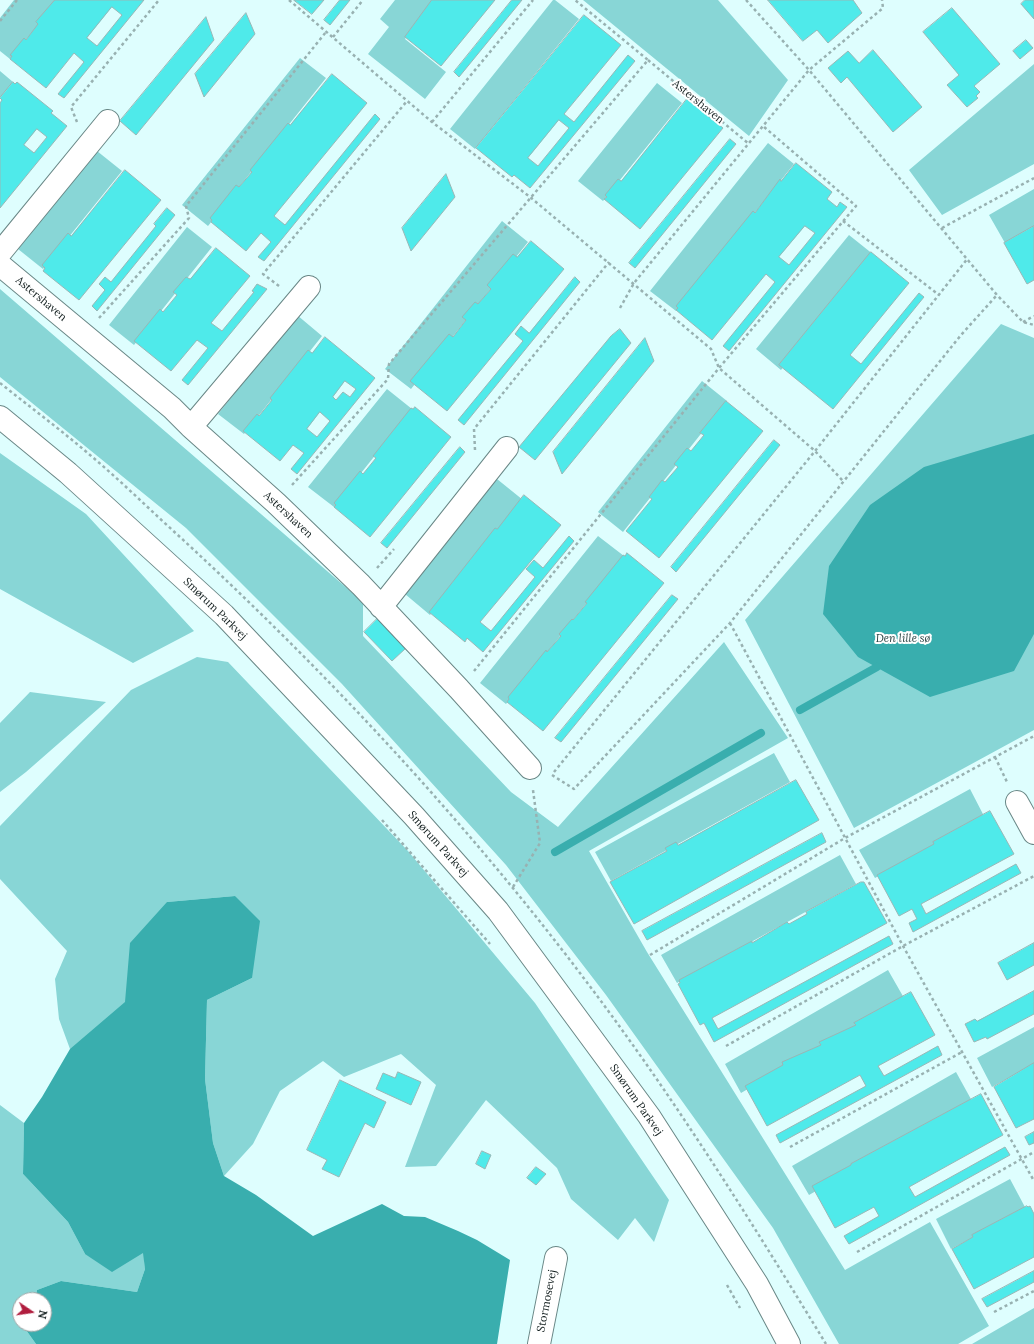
<!DOCTYPE html>
<meta charset="utf-8">
<style>
body{margin:0}
#map{position:relative;width:1034px;height:1344px;overflow:hidden;background:#defefe;font-family:Lora,serif}
canvas{display:block}
.north{position:absolute;left:12px;top:1292px;width:40px;height:40px;box-sizing:border-box;background:#fff;border:1px solid #a0a5a5;border-radius:50%;rotate:103deg;font-size:11px;font-weight:700;line-height:16px;text-align:center;color:#121e1e}
.north::after{content:'';display:block;margin:auto;width:14px;height:18px;background:#b01d3e;clip-path:polygon(50% 0,100% 100%,50% 72%,0 100%)}
</style>
<div id="map">
<canvas width="1034" height="1344"></canvas>
<div class="north">N</div>
</div>
<script>
const g = document.querySelector('canvas').getContext('2d');
g.lineJoin = 'round';
function paint(path, color) { g.fillStyle = color; g.fill(path, 'evenodd'); }
function strokePath(path, color, width, dash) { g.strokeStyle = color; g.lineWidth = width; g.lineCap = dash ? 'butt' : 'round'; g.setLineDash(dash || []); g.stroke(path); }
function label(font, color, halo, rows, align = 'center') {
  g.font = font + ' Lora,serif'; g.lineWidth = 4; g.setLineDash([]); g.textBaseline = 'middle'; g.strokeStyle = halo; g.fillStyle = color; for (const [text, x, y, turn = 0] of rows) {
    g.save(); g.translate(x, y); g.rotate((+turn || 0) * Math.PI / 180); g.textAlign = isNaN(turn) ? turn : align; if (halo) g.strokeText(text, 0, 0); g.fillText(text, 0, 0); g.restore();
  }
}
const green = new Path2D(`
 M14 0H59L10 59 0 51V18Z
 M395 0H436L405 39 446 72 425 99 368 54 389 27 380 19Z
 M553 0H555L579 19 475 149 450 129Z
 M583 0H718L788 80 749 136Z
 M300 58 326 78 208 226 182 205Z
 M1034 64V164L942 215 909 170Z
 M0 71 13 82 0 98Z
 M657 83 682 103 603 201 578 181Z
 M768 143 794 164 676 311 650 291Z
 M97 151 122 171 43 269 18 249Z
 M1034 189V226L1005 243 989 215Z
 M502 221 528 242 411 389 385 369Z
 M187 227 212 247 134 345 109 325Z
 M849 235 874 255 781 370 756 349Z
 M0 289 363 602V636L511 792 558 827 724 642 788 738 589 851 647 952 845 1270 930 1222 989 1326 958 1344H839L773 1228 606 995 506 865 342 684 186 528 0 377Z
 M297 315 322 336 244 434 218 414Z
 M1001 324 1034 338V730L854 828 745 620Z
 M702 381 727 401 623 532 598 512Z
 M387 389 412 409 334 507 308 487Z
 M0 453 86 514 194 631 133 663 0 589Z
 M497 479 523 500 430 615 405 594Z
 M598 536 624 556 506 704 480 683Z
 M197 657 228 662 408 851 535 1003 669 1200 654 1242 635 1218 618 1240 571 1199 557 1168 486 1100 436 1166 405 1167 436 1085 401 1054 344 1077 323 1061 280 1091 253 1144 224 1176 213 1143 205 1079 207 1000 252 978 235 896 167 902 149 996 81 1058 70 1049 59 1019 55 979 67 951 0 879V826L131 690Z
 M30 692 106 702 26 772 0 792V723Z
 M774 753 790 782 611 881 595 852Z
 M970 789 985 818 875 878 859 850Z
 M840 855 856 884 677 983 661 955Z
 M888 970 904 998 741 1093 725 1064Z
 M1034 1027V1064L992 1087 977 1058Z
 M956 1072 972 1101 809 1195 792 1166Z
 M0 1105 24 1123 23 1174 68 1222 85 1254 144 1253 145 1269 137 1292 61 1281 37 1290 35 1300H20V1324H28L26 1330 36 1344H0Z
 M1010 1179 1026 1209 951 1249 936 1219Z
 M1034 1308V1344H972Z`);
const water = new Path2D(`
 M1034 434V634L1014 671 930 697 858 657 823 614 829 566 870 505 924 467Z
 M235 896 260 921 252 978 207 1000 205 1079 213 1143 224 1176 256 1195 313 1236 382 1204 404 1216 425 1217 458 1231 477 1240 510 1260 497 1344H36L26 1330 28 1324H44V1300H35L37 1290 61 1281 137 1292 145 1269 143 1253 112 1272 85 1254 68 1222 23 1174 24 1123 42 1097 70 1049 125 1002 130 943 167 902Z`);
const stream = new Path2D(`
 M800 710 877 667
 M555 852 761 733`);
const building = new Path2D(`
 M55 0H144L64 98 58 94 84 62 74 53 46 88 10 59 12 56 10 55 24 38 26 40 38 24 36 22ZM112 7 122 15 97 46 87 38Z
 M294 0H324L312 14Z
 M340 0H350L330 25 324 20Z
 M432 0H495L441 66 405 37Z
 M512 0H522L459 77 454 72Z
 M768 0H853L862 13 828 43 817 30 803 41Z
 M1025 0H1034V19L1021 4Z
 M952 8 1000 64 974 86 980 92 976 96 978 98 967 107 947 85 959 75 923 32Z
 M246 13 255 34 204 97 195 74Z
 M584 15 621 45 564 114 574 122 628 55 635 61 530 188 514 175 512 177 476 148ZM559 120 569 128 538 166 528 158Z
 M206 17 214 40 136 135 120 121Z
 M1026 40 1033 48 1020 59 1013 51Z
 M873 50 922 107 893 132 847 77 841 83 828 68 848 51 859 63Z
 M332 74 367 103 274 216 285 225 375 114 380 119 264 261 258 257 271 242 261 233 246 251 211 222 212 220 210 218 236 185 239 187 252 172 250 170 288 123 290 125Z
 M13 82 15 84 17 82 53 111 51 113 67 126 0 208V103L2 100 0 98ZM37 129 47 137 34 153 24 145Z
 M687 99 723 128 640 229 604 199 607 197 605 195 618 179 621 181Z
 M730 139 736 144 635 268 629 263Z
 M796 163 832 192 827 199 837 207 840 202 847 207 729 351 723 346 775 282 766 274 712 340 676 310 678 308 676 306 753 211 755 213 780 179 781 181ZM805 226 815 233 789 265 779 257Z
 M125 170 161 200 79 300 43 271 45 268 42 265 68 233 71 236Z
 M446 174 455 197 411 251 402 228Z
 M167 208 175 215 97 311 92 306 105 290 99 284 105 277 111 282 156 226 154 224Z
 M1034 226V280L1027 284 1004 243Z
 M531 241 564 269 447 411 410 381 449 334 453 337 466 320 462 317 475 302 478 304 491 289 487 285 513 254 517 257Z
 M216 248 250 276 211 323 222 331 254 292 252 291 257 284 267 289 188 385 182 380 208 348 197 340 171 371 134 341 160 309 163 312 177 295 173 292 186 277 190 279Z
 M871 252 909 283 850 355 861 364 919 293 924 297 833 409 779 365Z
 M575 277 580 282 464 425 458 420 523 341 515 334 521 326 529 333Z
 M620 329 631 343 535 460 519 447 611 336Z
 M325 337 375 378 297 474 291 469 304 453 293 445 280 461 243 431 257 414 259 416 272 400 270 398 308 350 312 353ZM345 381 356 389 350 397 343 392 336 400 333 397ZM320 412 330 421 317 437 307 429Z
 M645 338 654 361 562 474 553 452Z
 M726 401 763 431 659 558 626 531 652 499 649 497 662 480 665 482 678 467 674 464 687 448 691 451 704 435 700 433Z
 M415 407 451 437 370 537 334 507 336 505 334 503 360 471 363 474 376 458 373 456 411 408 413 409Z
 M774 440 780 445 676 572 671 567Z
 M460 447 465 452 387 548 381 543Z
 M524 495 561 525 480 622 491 631 535 577 526 569 534 560 543 568 569 536 574 541 483 652 467 638 465 642 429 612 495 528 497 529Z
 M627 553 664 583 543 731 507 702 509 699 508 697 546 650 547 652 561 636 559 634 572 619 573 620 587 603 585 602 623 555 625 556Z
 M672 595 678 599 561 742 555 738Z
 M378 618 406 648 392 661 364 632Z
 M796 780 819 820 634 924 610 882 667 851 665 848 676 842 678 845Z
 M990 811 1014 854 921 904 926 914 1016 864 1021 873 913 932 909 923 917 919 912 909 899 916 877 875 934 844 933 842Z
 M822 833 826 842 647 940 642 931Z
 M861 882H864L887 923 712 1018 718 1029 889 936 893 944 714 1042 704 1023 700 1025 678 984 680 983 679 980 752 941V943L787 922 789 924 807 914 806 912Z
 M1034 943V965L1007 980 998 963Z
 M1034 991V1014L987 1039 986 1037 974 1042 965 1024 975 1019 977 1021Z
 M911 992 935 1035 878 1066 884 1076 938 1046 942 1055 780 1143 776 1135 866 1086 860 1075 767 1126 745 1086 783 1065 782 1062 821 1045 819 1042 856 1025 854 1023Z
 M1034 1063V1119L1016 1128 994 1087Z
 M398 1072 421 1082 411 1105 376 1089 383 1073 395 1078Z
 M340 1080 386 1102 374 1128 365 1123 339 1177 322 1169 327 1160 307 1150Z
 M981 1094 1003 1135 909 1187 915 1197 1005 1147 1010 1155 849 1244 844 1236 879 1216 874 1207 835 1228 812 1186 851 1165V1164Z
 M1034 1132V1143L1029 1145 1025 1137Z
 M482 1151 491 1155 485 1169 476 1164Z
 M536 1167 546 1174 536 1185 527 1178Z
 M1027 1206 1028 1207 1030 1206 1034 1214V1257L974 1289 952 1249 973 1237 972 1235Z
 M1034 1271V1282L987 1307 982 1299Z`);
const path = new Path2D(`
 M289 0 432 122 530 197 711 349 719 368 815 451 843 481
 M746 0 809 70 997 295 1023 322 1034 325
 M0 21 17 0
 M333 37 363 0
 M648 60 749 144
 M77 122 71 107 159 0
 M432 122 533 0
 M843 221 939 295
 M942 228 1034 178
 M279 286 263 274 407 101
 M620 308 634 283 809 70 883 8 882 0
 M99 318 189 218 186 206 326 32
 M1023 322 1034 316
 M0 383C30 407 61 430 90 455 121 481 150 510 180 537 348 692 503 862 635 1048 703 1144 765 1244 826 1344
 M475 450 474 429 609 262
 M292 485 388 379 389 364 648 60 575 0
 M377 568 394 549
 M730 623 903 946 1034 1181
 M474 671 719 368 856 206 763 126
 M995 757 1007 782
 M554 772 815 451 968 258
 M552 775 574 789 730 623 961 335 997 295
 M382 820 490 944
 M513 887 540 843 533 790
 M650 955 845 838 1034 736
 M726 1046 903 946 1034 876
 M790 1147 962 1052
 M857 1252 1034 1152
 M727 1285 740 1308
 M994 1312 1034 1291`);
const minor = new Path2D(`
 M0 253 108 121
 M0 265 172 408 191 427 276 503 361 585 459 689 530 768
 M0 417 68 473 224 615 414 816 498 911 649 1116 757 1284 789 1344
 M191 427 309 287
 M381 607 507 448
 M1017 802 1034 833
 M539 1344 556 1258`);
const streetNames = [
 ["Astershaven",698,102,39],
 ["Astershaven",41,299,40],
 ["Astershaven",288,515,43],
 ["Smørum Parkvej",215,609,44],
 ["Smørum Parkvej",438,844,48],
 ["Smørum Parkvej",636,1100,55],
 ["Stormosevej",547,1301,-79]
];
const parkNames = [
 ["Den lille sø",903,639]
];
paint(green, '#88d6d6');
paint(water, '#39aeae');
strokePath(stream, '#39aeae', 8);
paint(building, '#4feaea');
strokePath(building, '#98b7b6', 1);
strokePath(minor, '#698786', 24);
strokePath(path, '#98b1b1', 2.5, [3, 3]);
strokePath(minor, '#fff', 22);
label('11px', '#121e1e', '#fff', streetNames);
label('italic 11px', '#263f3f', '#fff', parkNames);
</script>
